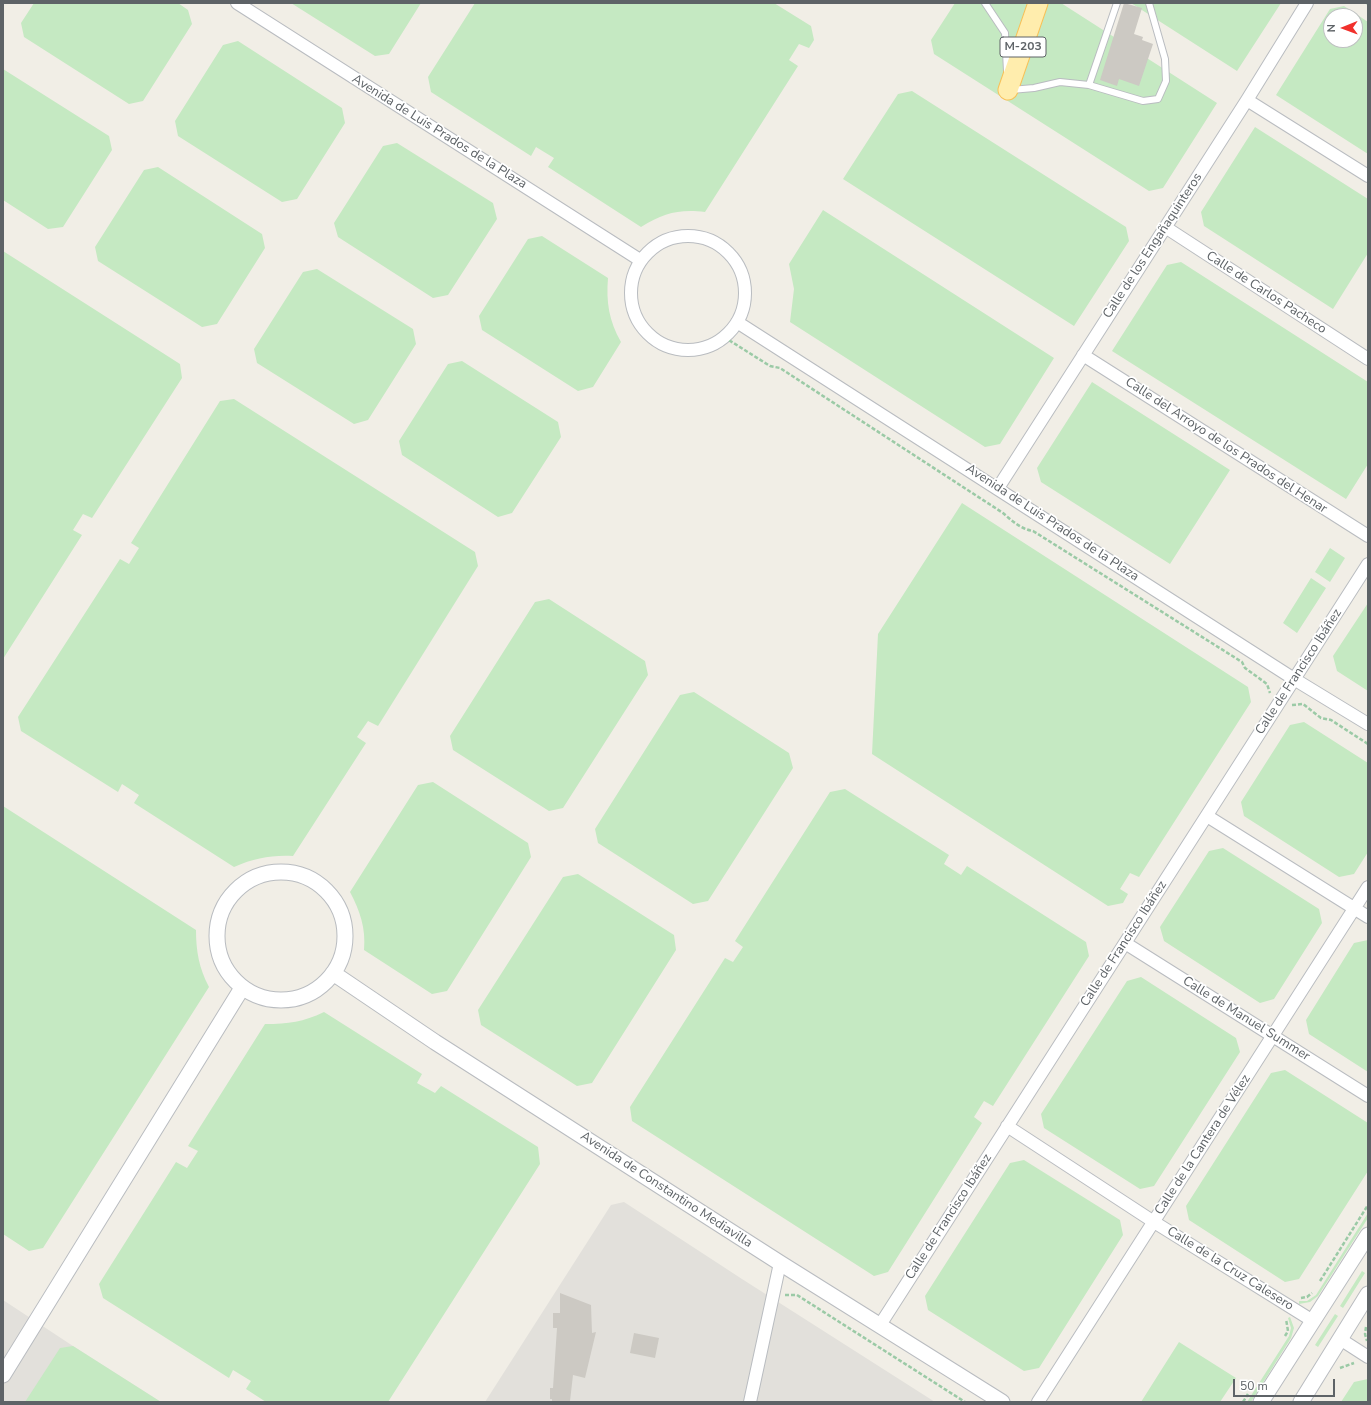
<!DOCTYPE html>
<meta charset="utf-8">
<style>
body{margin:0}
#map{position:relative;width:1371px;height:1405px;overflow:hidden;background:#f1eee6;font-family:"Nunito Sans",sans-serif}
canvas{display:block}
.frame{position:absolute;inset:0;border:4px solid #5e6367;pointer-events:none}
.north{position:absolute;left:1323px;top:8px;width:40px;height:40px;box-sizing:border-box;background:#fff;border:1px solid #bfc1c2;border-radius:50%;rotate:269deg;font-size:11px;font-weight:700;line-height:16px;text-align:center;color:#5e6367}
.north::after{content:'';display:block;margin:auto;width:14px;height:18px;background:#f1302c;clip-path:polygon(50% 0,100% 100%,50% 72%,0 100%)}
.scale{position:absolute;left:1233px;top:1379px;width:102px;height:18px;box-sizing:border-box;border:2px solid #5e6367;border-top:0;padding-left:5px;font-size:12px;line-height:14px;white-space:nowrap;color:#5e6367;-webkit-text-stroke:3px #fff;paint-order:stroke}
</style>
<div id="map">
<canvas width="1371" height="1405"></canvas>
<div class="frame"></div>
<div class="north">N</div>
<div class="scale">50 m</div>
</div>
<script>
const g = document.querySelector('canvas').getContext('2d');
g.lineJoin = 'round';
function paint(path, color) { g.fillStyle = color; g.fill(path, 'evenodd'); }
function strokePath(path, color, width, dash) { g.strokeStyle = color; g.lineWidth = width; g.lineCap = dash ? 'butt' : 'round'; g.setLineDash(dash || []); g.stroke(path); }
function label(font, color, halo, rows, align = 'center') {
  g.font = font + ' "Nunito Sans",sans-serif'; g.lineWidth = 3.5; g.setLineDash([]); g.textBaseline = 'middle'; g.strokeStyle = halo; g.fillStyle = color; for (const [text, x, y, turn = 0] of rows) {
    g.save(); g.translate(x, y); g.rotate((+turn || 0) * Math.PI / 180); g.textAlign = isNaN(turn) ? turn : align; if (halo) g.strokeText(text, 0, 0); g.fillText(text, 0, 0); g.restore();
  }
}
const industrial = new Path2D(`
 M624 1202 742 1279 935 1402H485L611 1205Z
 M3 1300 73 1346 161 1402H3Z`);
const green = new Path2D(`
 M34 3H178L188 10 192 24 143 101 129 104 24 37 21 23Z
 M291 3H421L389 54 375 56Z
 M475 3H774L811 26 814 40 809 48 799 44 789 60 798 66 705 212C679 209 664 213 641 227L548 167 554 158 536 147 531 156 431 92 428 77Z
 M955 3H1061L1217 103 1163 188 1149 191 934 54 931 40Z
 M1131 3H1281L1237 71Z
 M1344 6 1368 22V154L1276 95 1330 9ZM1331 16H1355V40H1331Z
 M238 41 342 108 345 123 297 199 282 202 178 136 175 121 223 45Z
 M3 69 109 136 112 150 63 227 48 229 3 200Z
 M912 91 1126 227 1129 241 1074 326 843 179 898 94Z
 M1255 127 1368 199V253L1333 309 1204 226 1201 212Z
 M397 143 493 203 497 219 448 295 433 298 338 237 334 223 383 146Z
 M158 167 262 234 265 248 217 324 202 327 98 261 95 247 144 170Z
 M823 210 1054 358 1000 444 985 447 790 322 794 289 789 264Z
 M542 236 608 278C606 302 609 321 621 342L593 387 578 391 482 330 479 316 528 239Z
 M3 251 180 364 182 378 92 518 83 514 73 530 82 535 3 659Z
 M1181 262 1368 382V464L1346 499 1112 351 1167 265Z
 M317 269 413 329 416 344 368 420 354 424 257 363 254 349 303 272Z
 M462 361 558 422 561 437 512 513 498 517 402 455 399 441 448 364Z
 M1092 382 1230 470 1170 564 1041 482 1037 468Z
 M234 399 475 552 478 566 378 726 368 721 357 737 366 743 293 856C271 855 255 858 234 867L134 803 139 795 122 784 118 792 21 731 18 717 120 559 129 564 139 548 131 543 220 401Z
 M962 503 1248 687 1251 702 1139 877 1130 873 1120 889 1128 894 1123 903 1108 906 872 754 878 634Z
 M1330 548 1345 558 1330 582 1315 572Z
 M1311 578 1326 588 1297 633 1283 623Z
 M549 599 645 661 648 675 563 808 549 811 453 750 450 736 535 602Z
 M1368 603V691L1337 671 1333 656Z
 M694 692 789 753 793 768 708 901 693 904 598 843 595 829 680 695Z
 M1304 722 1368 763V852L1354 874 1339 877 1244 816 1241 802 1290 725Z
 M433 782 528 843 531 857 447 991 432 994 364 950C366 928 360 911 350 892L418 785Z
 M845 789 949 855 944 864 961 875 967 866 1086 942 1089 956 993 1106 984 1101 974 1117 982 1123 888 1272 874 1276 632 1121 630 1107 725 958 733 962 743 947 735 941 830 792Z
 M3 806 196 930C196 951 199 968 209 987L43 1248 29 1251 3 1234Z
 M1223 848 1319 909 1322 923 1274 999 1260 1003 1164 941 1160 927 1209 851Z
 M578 874 674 935 676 950 592 1083 577 1086 481 1025 478 1010 563 877Z
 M1368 940V1072L1309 1034 1306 1020 1354 943Z
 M1141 977 1236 1038 1240 1052 1154 1186 1140 1189 1044 1128 1041 1114 1127 981Z
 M324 1012 422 1074 417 1083 435 1093 441 1086 538 1147 540 1164 388 1402H266L246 1389 251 1381 233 1370 229 1378 103 1298 99 1284 176 1162 187 1168 198 1151 188 1146 265 1024C289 1024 303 1022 324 1012Z
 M1285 1070 1368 1123V1171L1299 1279 1285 1282 1189 1220 1186 1206 1271 1073Z
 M1024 1160 1120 1220 1123 1235 1039 1368 1024 1371 928 1310 925 1296 1010 1163Z
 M1368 1213V1218L1318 1296 1310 1302 1299 1304V1301H1307L1316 1295Z
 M1362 1271 1365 1273 1343 1308 1340 1306Z
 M1335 1314 1338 1316 1318 1347 1315 1345Z
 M1290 1317 1294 1328 1291 1338 1251 1402H1247L1289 1336 1291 1328 1288 1318Z
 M1179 1342 1236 1378 1220 1402H1141Z
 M73 1346 161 1402H25L60 1348Z
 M1368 1379V1402H1341L1354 1382Z`);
const building = new Path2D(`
 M1124 3 1142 8 1134 34 1143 37 1142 40 1153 44 1139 86 1119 79 1117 86 1100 80Z
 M560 1293 591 1305 592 1333 596 1332 585 1378 573 1375 570 1401 568 1402H552V1399H550V1388H553L557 1328H553V1313H560Z
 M634 1333 659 1338 655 1358 630 1353Z`);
const path = new Path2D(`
 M1367 3 1368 4
 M724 337 770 366 780 368 1003 513C1012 521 1021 529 1033 531L1242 662 1245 668 1267 684 1270 693
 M1292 705 1303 704 1321 718 1331 720 1368 744
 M1320 1281 1368 1205
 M785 1295H797L965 1402
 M1301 1298 1307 1297 1312 1293
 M1366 1327 1365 1334 1367 1341
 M1285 1336 1288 1331 1286 1319
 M1340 1368 1354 1363
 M1243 1402 1248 1394`);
const service = new Path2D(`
 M985 3 1005 33 1007 71
 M1089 85 1143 101 1158 99 1166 81 1165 59 1149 3
 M1011 90 1034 88 1060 82 1089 85 1117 3`);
const minor = new Path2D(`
 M237 3 640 260
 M1247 100 1368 176
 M1165 227 1368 359
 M631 293a57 57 0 1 1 114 0a57 57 0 1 1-114 0Z
 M737 322 1294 679 1368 724
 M1083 355 1368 536
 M998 488 1247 100 1307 3
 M1207 816 1368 917
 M1125 943 1368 1096
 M1007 1126 1154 1222 1313 1321
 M880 1325 1368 564
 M1340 1339 1368 1357
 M750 1402 780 1263
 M1038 1402 1368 887`);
const tertiary = new Path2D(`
 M217 936a64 64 0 1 1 128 0a64 64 0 1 1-128 0Z
 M333 973 435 1042 780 1263 1002 1402
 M3 1375 242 988
 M1261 1402 1368 1235
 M1301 1402 1368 1294`);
const primary = new Path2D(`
 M1008 90 1038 3`);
const shields = [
 [1023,47,46]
];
const shieldNames = [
 ["M-203",1023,47]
];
const streetNames = [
 ["Avenida de Luis Prados de la Plaza",439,132,32],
 ["Calle de los Engañaquinteros",1153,246,-57],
 ["Calle de Carlos Pacheco",1266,293,33],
 ["Calle del Arroyo de los Prados del Henar",1226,446,33],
 ["Avenida de Luis Prados de la Plaza",1052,523,33],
 ["Calle de Francisco Ibáñez",1299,672,-57],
 ["Calle de Francisco Ibáñez",1124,944,-57],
 ["Calle de Manuel Summer",1246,1019,32],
 ["Calle de la Cantera de Vélez",1203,1145,-57],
 ["Avenida de Constantino Mediavilla",666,1190,33],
 ["Calle de Francisco Ibáñez",949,1217,-57],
 ["Calle de la Cruz Calesero",1230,1269,32]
];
paint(industrial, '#e2e0db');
paint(green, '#c5e9c2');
paint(building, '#ccc9c3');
strokePath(service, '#b9bcc0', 8);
strokePath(minor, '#b9bcc0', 14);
strokePath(tertiary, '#b9bcc0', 17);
strokePath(primary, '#f8c158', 21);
strokePath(path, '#9bcaa6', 2.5, [4, 2]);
strokePath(service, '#fff', 6);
strokePath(minor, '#fff', 12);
strokePath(tertiary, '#fff', 15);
strokePath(primary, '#ffedad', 19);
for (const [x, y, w] of shields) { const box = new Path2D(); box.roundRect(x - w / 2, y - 10, w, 20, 3); g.fillStyle = '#fff'; g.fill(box); strokePath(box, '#5e6367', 1); }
label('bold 12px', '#5e6367', null, shieldNames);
label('13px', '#5e6367', '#fff', streetNames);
</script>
